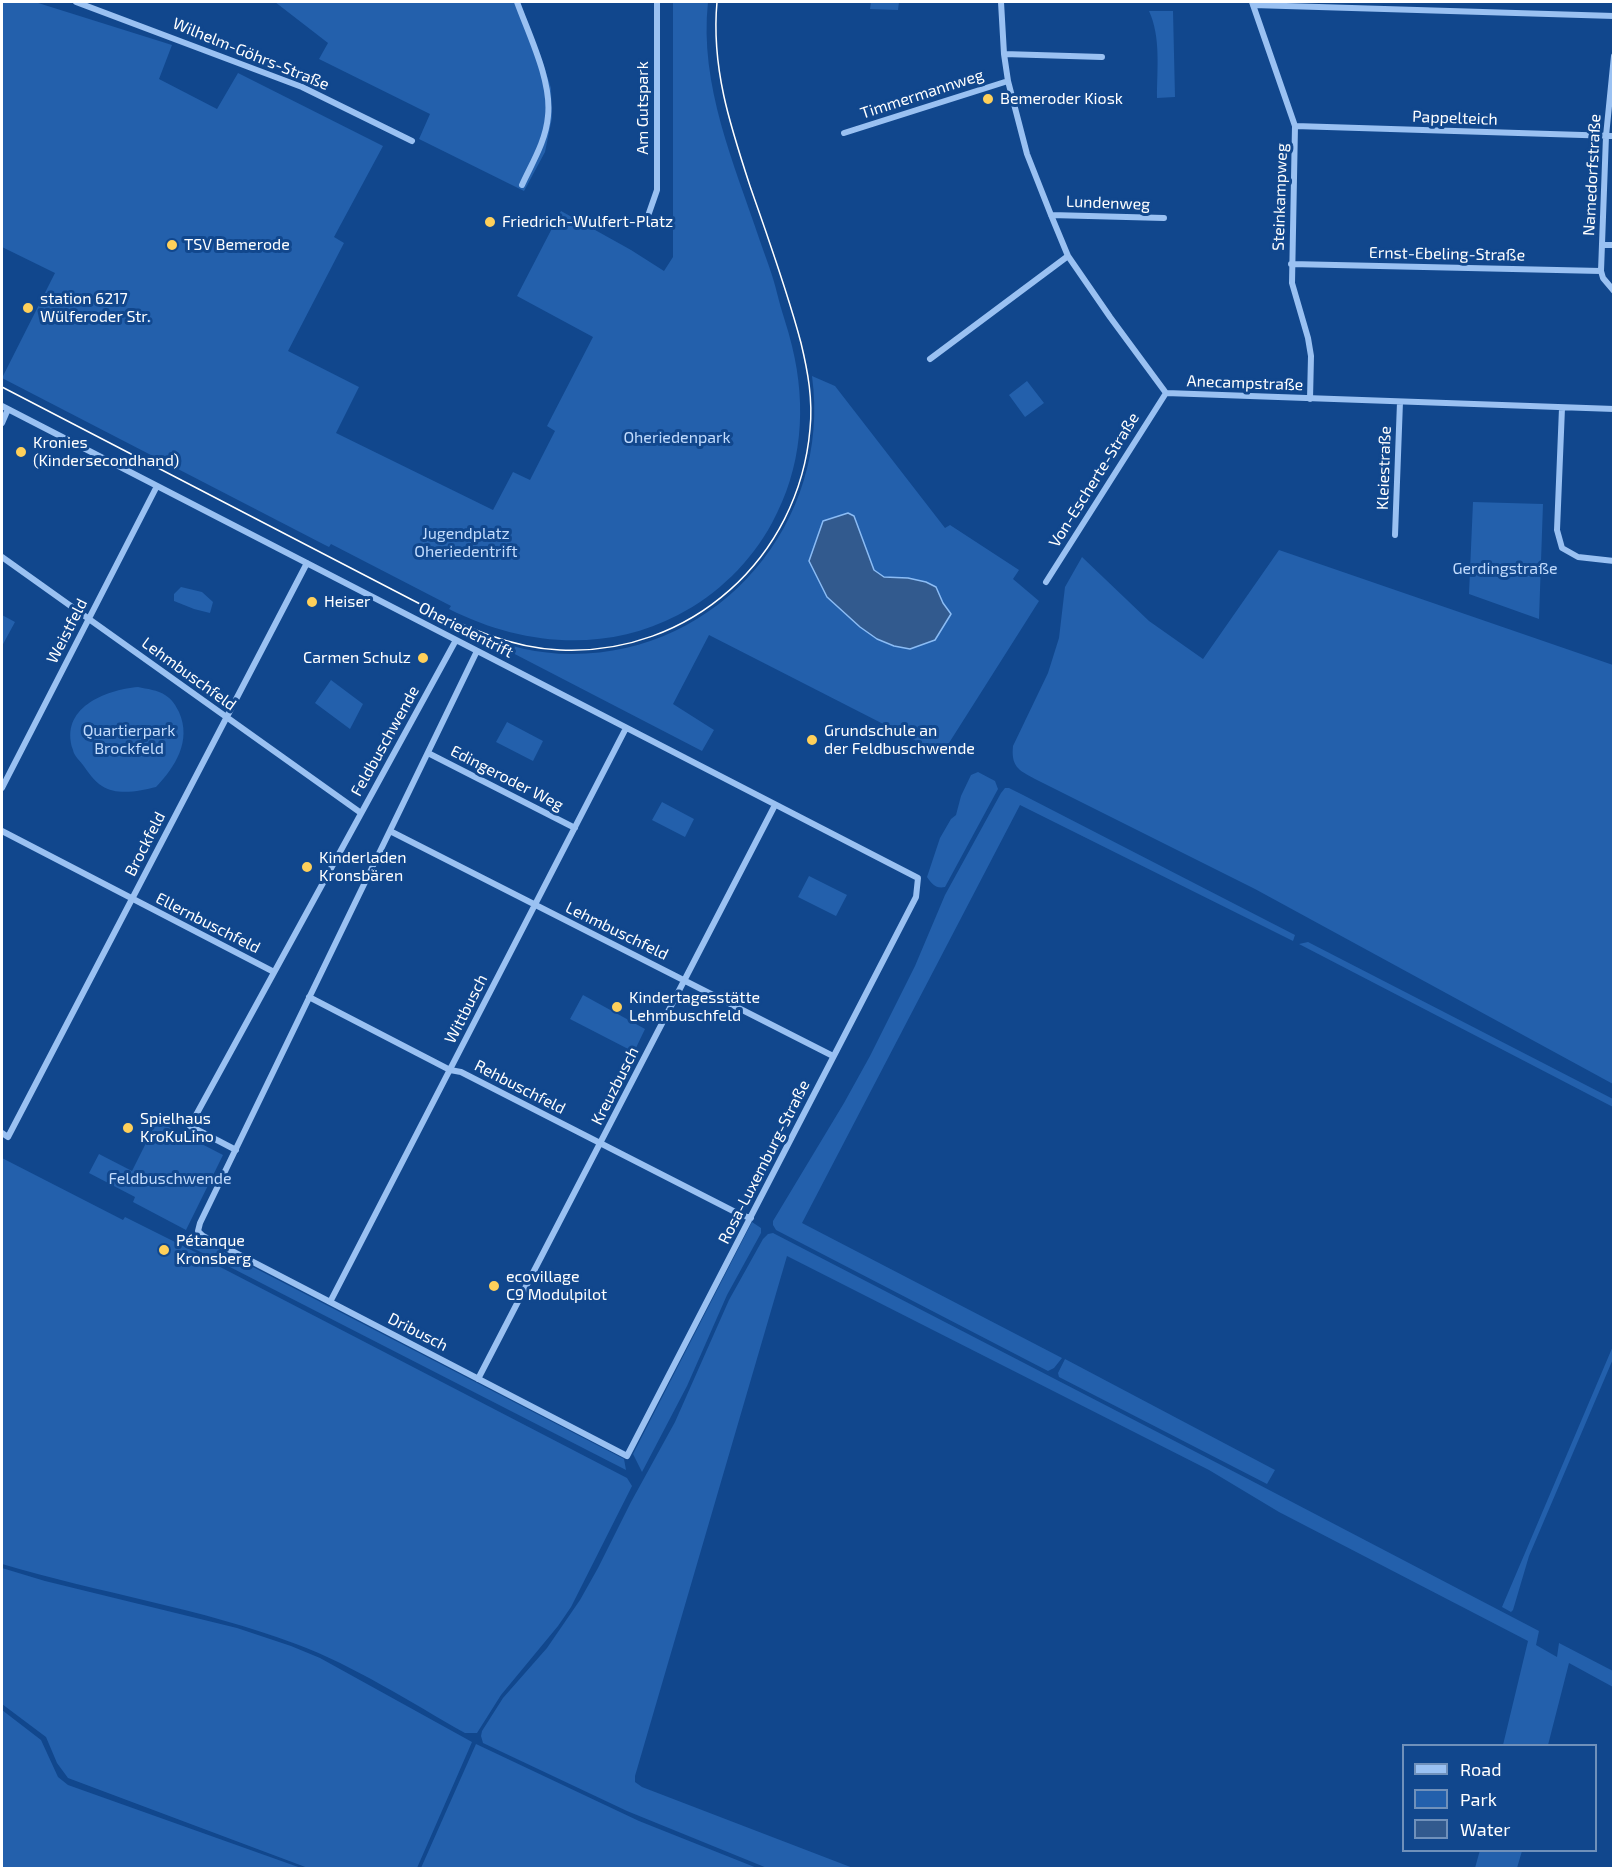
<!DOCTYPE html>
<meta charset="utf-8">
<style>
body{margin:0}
#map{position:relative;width:1615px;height:1870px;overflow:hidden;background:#11478d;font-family:"Exo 2",sans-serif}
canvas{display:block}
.frame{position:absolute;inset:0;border:3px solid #fff;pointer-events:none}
.legend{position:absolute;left:1402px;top:1744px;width:195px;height:108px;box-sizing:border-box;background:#11478d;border:2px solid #7091bb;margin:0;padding:8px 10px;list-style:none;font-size:18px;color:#fff}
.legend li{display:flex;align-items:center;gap:12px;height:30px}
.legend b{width:30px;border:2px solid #7091bb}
</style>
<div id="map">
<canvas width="1615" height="1870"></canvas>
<div class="frame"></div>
<ul class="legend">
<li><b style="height:8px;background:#9ac1f2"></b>Road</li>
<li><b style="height:16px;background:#2360ac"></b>Park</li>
<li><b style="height:16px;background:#325a8e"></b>Water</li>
</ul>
</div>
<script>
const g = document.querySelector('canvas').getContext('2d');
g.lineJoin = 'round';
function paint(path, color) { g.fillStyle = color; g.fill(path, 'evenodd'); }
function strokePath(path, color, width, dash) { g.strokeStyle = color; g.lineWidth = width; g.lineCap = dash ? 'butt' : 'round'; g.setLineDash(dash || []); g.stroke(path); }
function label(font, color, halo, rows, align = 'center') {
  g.font = font + ' "Exo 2",sans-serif'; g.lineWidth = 6; g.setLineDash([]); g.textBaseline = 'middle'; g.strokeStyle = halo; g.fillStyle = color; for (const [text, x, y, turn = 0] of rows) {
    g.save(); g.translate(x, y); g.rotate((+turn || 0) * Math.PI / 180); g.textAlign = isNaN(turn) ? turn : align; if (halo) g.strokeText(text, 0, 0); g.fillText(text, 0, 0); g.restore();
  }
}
const green = new Path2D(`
 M2 2H35L172 45 159 79 217 109 238 73 383 146 334 237 344 243 288 351 359 387 336 433 493 510 513 472 530 480 555 431 547 426 593 337 517 296 561 211 631 250 664 271 673 257V2H708C699 85 734 163 760 241 766 258 773 276 777 293 781 311 788 328 792 346 807 407 802 468 772 523 751 562 717 595 678 615 605 653 522 646 449 609L451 606 331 544 329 547 323 544 2 378 55 273 2 247Z
 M275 2H520L542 60 551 88 552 118 545 152 524 191 419 139 430 114 319 59 328 43Z
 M871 2H899L898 10 870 9Z
 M1149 11H1173L1175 97 1157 98C1157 69 1161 37 1149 11Z
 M812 376 835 386 945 528 950 525 1019 570 1013 579 1039 601 942 754 709 635 673 704 714 730 702 751 478 635C508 646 538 654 571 654 719 655 832 522 812 376Z
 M1027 381 1044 403 1025 417 1009 395Z
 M1473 502 1543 504 1539 619 1469 594Z
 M1279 550 1613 665V1084L1255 889 1035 779C1018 770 1011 766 1013 746L1048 673 1059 638 1065 587 1082 557 1149 621 1203 659Z
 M181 587 202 592 213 602 210 613 194 609 174 601V594Z
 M2 615 15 622 2 646Z
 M331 680 363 704 350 729 315 703Z
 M138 687C147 689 158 690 165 695 172 699 176 706 179 712 192 741 175 767 156 787 140 791 117 796 102 786 95 782 88 772 83 765 80 761 74 756 73 750 59 708 105 690 138 687Z
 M507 722 543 741 533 761 496 742Z
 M978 772 995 781 998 789 945 887C936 889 932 884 927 877L940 838 951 819 956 815 961 796 971 775Z
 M1005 788H1009L1023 795 1295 935 1293 941 1020 805 802 1223 1062 1358 1054 1368 1048 1371 776 1230 773 1225V1221L844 1103 870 1056 915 966 945 895 1001 793Z
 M662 802 694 819 685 837 652 820Z
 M809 876 847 895 836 916 798 897Z
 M1308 942 1613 1099V1107L1299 944Z
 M583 995 645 1029 634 1052 570 1019Z
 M157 1121 223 1155 186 1230 133 1202 135 1197 89 1173 99 1154 132 1171Z
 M2 1158 123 1220 125 1217 199 1254V1256L627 1478 632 1486 571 1607 558 1626 501 1695 477 1733H465C410 1702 355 1666 296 1644 201 1608 99 1593 2 1564Z
 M752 1222 761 1228V1233L727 1295 687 1386 642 1472 633 1454Z
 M773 1233 1250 1480 1539 1631 1536 1645 1557 1657 1559 1643 1613 1671V1687L1569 1663 1548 1745H1503L1528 1641 1279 1512 1209 1470 787 1256 635 1776V1782L642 1787 853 1868H767L627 1811 483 1743 481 1736 482 1731 503 1698 547 1648 580 1600 598 1568 631 1502 675 1422 729 1300 763 1239 768 1234Z
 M191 1235 624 1459 626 1470 187 1245Z
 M1613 1346V1359L1529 1556 1513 1610 1511 1612 1502 1607Z
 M1065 1359 1275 1470 1267 1484 1059 1377 1058 1373Z
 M2 1568 45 1581 237 1628 291 1646 320 1658 472 1742 417 1868H308L68 1778 57 1763 46 1737 2 1704Z
 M2 1710 41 1740 58 1777 68 1785 301 1868H2Z
 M476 1744 639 1821 757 1868H421Z
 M1480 1850H1522V1851L1517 1868H1475Z`);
const water = new Path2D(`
 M848 513 854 516 874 570 884 577 908 578 926 582 936 587 943 603 951 614 935 640 910 649 894 646 877 639 860 627 827 597 809 561 823 521Z`);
const minor = new Path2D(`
 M76 2 302 87 412 141
 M517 2C529 35 552 81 548 116 546 141 532 163 522 185
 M1001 2 1004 54 1008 81 1027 154 1051 215 1068 256 1110 317 1166 393 1614 409
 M1252 2 1295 126 1292 283 1308 338 1311 356 1310 399
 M1253 5 1614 16
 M1004 54 1102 57
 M1614 56 1606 136 1601 271 1603 278 1614 291
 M1295 126 1614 136
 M844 133 1008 81
 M649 213 657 190V2
 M1051 215 1164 218
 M1602 245H1614
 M1291 264 1601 271
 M930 359 1068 256
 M2 406 918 878 916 897 627 1456 203 1236 198 1231 200 1223 477 651
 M1562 408 1557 530 1562 548 1578 557 1614 561
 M2 423 8 409
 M1395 535 1400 402
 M2 557 361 813
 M1046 582 1166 393
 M428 753 575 828
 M2 788 157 486
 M2 831 274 972
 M390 831 833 1056
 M309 997 450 1070 461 1072 741 1215 751 1218
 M2 1133 8 1137 307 563
 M236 1150 190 1126 456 640
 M330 1302 626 728
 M478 1379 775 805`);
const tram = new Path2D(`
 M2 387 422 605C466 627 510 648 560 650 690 656 799 558 810 429 813 400 808 372 801 343 787 290 768 238 750 186 730 125 711 67 717 2`);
const markers = [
 [988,99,6,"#ffd05a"],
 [490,222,6,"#ffd05a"],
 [172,245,6,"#ffd05a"],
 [28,308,6,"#ffd05a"],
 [21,452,6,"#ffd05a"],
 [312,602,6,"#ffd05a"],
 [423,658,6,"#ffd05a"],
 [812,740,6,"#ffd05a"],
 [307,867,6,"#ffd05a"],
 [617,1007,6,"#ffd05a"],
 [128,1128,6,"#ffd05a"],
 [164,1250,6,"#ffd05a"],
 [494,1286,6,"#ffd05a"]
];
const streetNames = [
 ["Wilhelm-Göhrs-Straße",251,54,22],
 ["Timmermannweg",922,94,-18],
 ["Am Gutspark",643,108,-90],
 ["Pappelteich",1455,118,2],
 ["Namedorfstraße",1592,175,-87],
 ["Steinkampweg",1280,197,-88],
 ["Lundenweg",1108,203,2],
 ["Ernst-Ebeling-Straße",1447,254,1],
 ["Anecampstraße",1245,383,2],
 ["Kleiestraße",1384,468,-88],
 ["Von-Escherte-Straße",1094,480,-58],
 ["Oheriedentrift",466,630,27],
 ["Weistfeld",67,631,-63],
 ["Lehmbuschfeld",189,674,36],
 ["Feldbuschwende",385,741,-61],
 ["Edingeroder Weg",507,778,27],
 ["Brockfeld",145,844,-63],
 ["Ellernbuschfeld",208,923,27],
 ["Lehmbuschfeld",617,931,26],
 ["Wittbusch",466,1009,-63],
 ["Kreuzbusch",615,1086,-63],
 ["Rehbuschfeld",520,1087,27],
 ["Rosa-Luxemburg-Straße",764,1162,-63],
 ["Dribusch",418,1332,27]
];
const poiNames = [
 ["Bemeroder Kiosk",1000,99],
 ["Friedrich-Wulfert-Platz",502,222],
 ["TSV Bemerode",184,245],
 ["station 6217",40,299],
 ["Wülferoder Str.",40,317],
 ["Kronies",33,443],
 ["(Kindersecondhand)",33,461],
 ["Heiser",324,602],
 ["Carmen Schulz",411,658,"right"],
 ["Grundschule an",824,731],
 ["der Feldbuschwende",824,749],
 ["Kinderladen",319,858],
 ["Kronsbären",319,876],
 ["Kindertagesstätte",629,998],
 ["Lehmbuschfeld",629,1016],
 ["Spielhaus",140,1119],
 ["KroKuLino",140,1137],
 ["Pétanque",176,1241],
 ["Kronsberg",176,1259],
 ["ecovillage",506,1277],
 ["C9 Modulpilot",506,1295]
];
const parkNames = [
 ["Oheriedenpark",677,438],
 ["Jugendplatz",466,534],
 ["Oheriedentrift",466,552],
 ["Gerdingstraße",1505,569],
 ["Quartierpark",129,731],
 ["Brockfeld",129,749],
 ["Feldbuschwende",170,1179]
];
paint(green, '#2360ac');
paint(water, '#325a8e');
strokePath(water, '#8bbcf5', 1.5);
strokePath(minor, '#9ac1f2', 6);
strokePath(tram, '#fff', 1.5);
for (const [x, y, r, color] of markers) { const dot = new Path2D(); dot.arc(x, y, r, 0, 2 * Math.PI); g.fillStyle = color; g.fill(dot); strokePath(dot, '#11478d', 2); }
label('16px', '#fff', '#11478d', streetNames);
label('16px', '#fff', '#11478d', poiNames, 'left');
label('16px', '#c1dbfd', '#11478d', parkNames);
</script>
